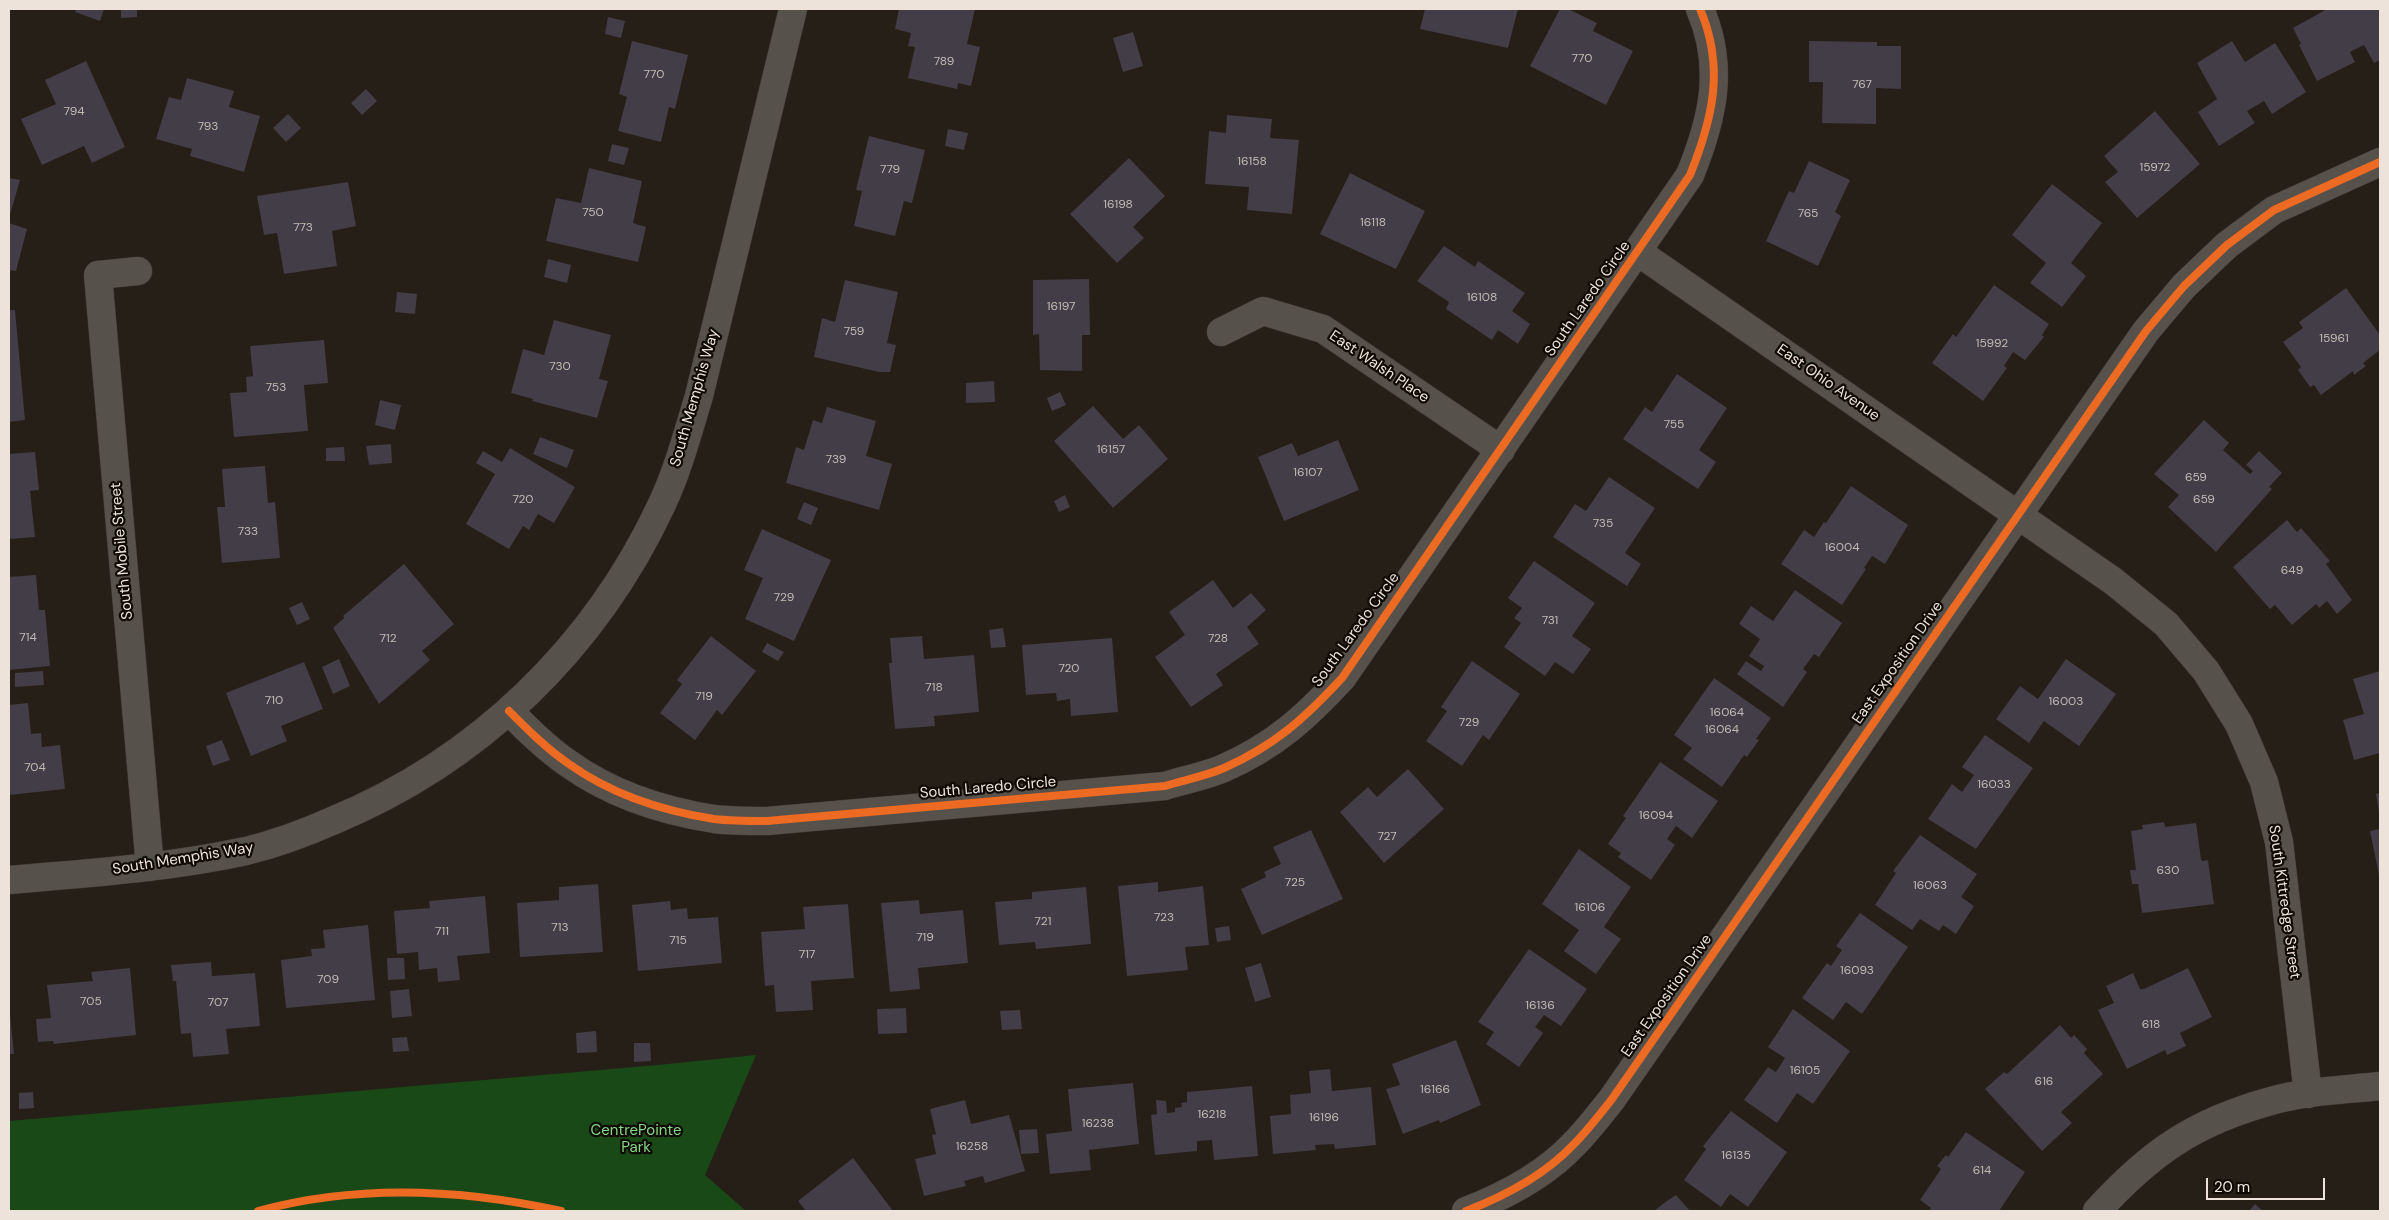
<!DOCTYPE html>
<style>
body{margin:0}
#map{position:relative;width:2389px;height:1220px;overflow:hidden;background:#261f17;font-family:"DM Sans",sans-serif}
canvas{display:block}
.frame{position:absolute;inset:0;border:10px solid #ede3da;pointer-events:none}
.scale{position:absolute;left:2206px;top:1178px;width:119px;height:22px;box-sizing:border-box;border:2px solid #ede3da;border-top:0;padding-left:6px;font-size:15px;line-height:18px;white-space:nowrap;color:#ede3da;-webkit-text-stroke:4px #100a05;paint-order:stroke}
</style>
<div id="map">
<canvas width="2389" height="1220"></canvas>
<div class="frame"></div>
<div class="scale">20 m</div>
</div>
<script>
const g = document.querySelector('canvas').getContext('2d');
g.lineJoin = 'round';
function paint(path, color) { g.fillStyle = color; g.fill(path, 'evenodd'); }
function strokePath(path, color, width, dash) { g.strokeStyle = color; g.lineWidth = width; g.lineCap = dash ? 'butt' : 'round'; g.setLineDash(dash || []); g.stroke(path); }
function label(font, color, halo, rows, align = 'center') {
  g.font = font + ' "DM Sans",sans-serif'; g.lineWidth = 4.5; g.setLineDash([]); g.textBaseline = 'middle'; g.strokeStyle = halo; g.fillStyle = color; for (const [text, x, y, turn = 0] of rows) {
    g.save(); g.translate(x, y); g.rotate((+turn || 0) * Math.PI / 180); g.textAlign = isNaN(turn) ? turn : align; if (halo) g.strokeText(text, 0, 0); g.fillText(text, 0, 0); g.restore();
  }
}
const green = new Path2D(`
 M756 1055 705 1175 746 1211H9V1121L658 1065Z`);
const building = new Path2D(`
 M76 9H104L100 21 75 12Z
 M121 9H137V17L121 18Z
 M899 9H975L967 44 980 47 971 86 958 83 957 89 908 78 915 47 908 46 911 33 895 29Z
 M1425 9H1518L1508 48 1420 29Z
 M1560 9H1568L1597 23 1593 31 1633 51 1606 105 1530 66Z
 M2327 9H2380V60L2374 63 2364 45 2350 52 2355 62 2317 81 2299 45 2301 44 2293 28Z
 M608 17 625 21 621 38 605 34Z
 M1133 32 1143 66 1123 72 1113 38Z
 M632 41 688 55 675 109 669 107 661 142 618 131 627 97 619 94Z
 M1809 41 1877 42V46H1901V89L1876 88V124L1822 123 1823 82H1809Z
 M2232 41 2245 62 2275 43 2306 92 2272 114 2264 101 2247 111 2255 123 2219 146 2198 112 2217 99 2197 63Z
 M86 61 125 147 92 163 84 146 42 165 21 119 56 104 45 80Z
 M187 78 234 91 229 107 260 116 244 172 190 156 192 149 156 139 169 97 181 100Z
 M366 89 377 101 362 115 351 103Z
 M2155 111 2200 164 2137 218 2105 182 2118 172 2104 156Z
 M288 114 301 128 286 142 273 128Z
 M1227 115 1272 119 1270 138 1299 140 1292 214 1247 210 1249 187 1205 184 1209 131 1226 133Z
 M948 129 968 133 964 150 945 146Z
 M869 136 925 150 912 203 904 201 895 236 854 226 862 191 856 190Z
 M612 144 629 148 624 165 608 161Z
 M1129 158 1165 196 1133 227 1144 238 1117 263 1070 214Z
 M1809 161 1850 180 1835 212 1841 216 1818 266 1766 241 1789 191 1794 193Z
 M589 168 642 181 633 223 646 227 638 262 546 241 556 198 581 203Z
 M1350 173 1425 211 1396 269 1320 234Z
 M9 178 20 180 9 218Z
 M348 182 356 226 332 231 337 266 284 274 277 233 264 235 257 196Z
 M2052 184 2102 223 2071 263 2086 276 2062 307 2030 283 2046 263 2012 235Z
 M9 223 27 229 16 271 9 270Z
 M1444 246 1475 267 1478 261 1525 293 1512 311 1530 324 1518 344 1498 330 1492 340 1446 309 1449 302 1417 281Z
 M548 259 571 265 567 283 544 277Z
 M1089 279 1090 335H1082V371L1040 370 1039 334 1033 335V280Z
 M845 280 898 292 887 343 896 345 890 372H879L814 357 822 318 835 322Z
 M1994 285 2049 324 2042 335 2044 337 2025 360 2013 352 2004 366 2007 368 1983 401 1932 363 1953 334 1956 337Z
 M2346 288 2380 335V350L2363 363 2366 366 2354 375 2353 371 2321 395 2314 385 2310 387 2298 370 2301 367 2283 342 2303 328 2299 322Z
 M397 292 417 294 415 314 395 312Z
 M9 310H15L25 420 9 422Z
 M554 320 611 335 599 379 608 381 597 418 532 401 533 399 511 393 523 349 544 355Z
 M324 340 328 383 304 385 308 431 234 437 230 393 247 392 246 377 253 376 250 346Z
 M1677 374 1727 408 1699 450 1716 462 1698 489 1623 439 1645 407 1652 412Z
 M994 381 995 402 966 403V383Z
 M1060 392 1066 405 1052 411 1047 398Z
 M380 400 401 405 395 430 375 425Z
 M1093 406 1123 439 1139 425 1168 459 1113 508 1054 441Z
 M827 407 876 421 866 456 892 464 879 510 786 483 796 447 804 450 813 420 822 423Z
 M2204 420 2229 443 2223 450 2250 474 2253 471 2246 465 2259 451 2282 473 2269 487 2272 489 2216 552 2168 507 2179 495 2154 474Z
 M540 437 574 450 567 468 533 454Z
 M1338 440 1359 490 1284 521 1258 457 1292 443 1298 456Z
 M391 444 392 463 369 465 366 446Z
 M344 447 345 461H326V448Z
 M510 448 575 487 554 523 538 514 529 530 523 526 509 549 466 524 495 474 476 463 483 451 502 462Z
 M35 452 39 490 30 491 35 537 9 539V454Z
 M265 466 268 503 275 502 280 558 222 563 217 507H225L222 469Z
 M1609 477 1655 508 1625 553 1641 564 1627 586 1553 537 1575 504 1586 511Z
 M1851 486 1908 525 1885 564 1872 556 1864 568 1866 569 1842 605 1781 564 1804 530 1814 537 1824 522 1826 523Z
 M1065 495 1070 507 1059 512 1054 501Z
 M804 502 818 508 811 525 797 519Z
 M2287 520 2297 532 2301 528 2330 561 2326 564 2352 600 2337 614 2327 601 2319 608 2316 604 2292 625 2275 605 2270 609 2233 567Z
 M762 529 831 560 794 641 745 619 763 578 744 570Z
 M1534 561 1595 603 1572 636 1591 649 1573 674 1555 662 1545 676 1504 647 1521 623 1514 618 1522 608 1508 598Z
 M404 564 454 624 422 651 430 660 379 704 333 628 344 618 343 616Z
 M36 575 39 610H45L50 666 9 670V577Z
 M1213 580 1233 608 1251 593 1266 610 1247 627 1259 644 1216 674 1223 685 1191 707 1155 657 1185 635 1169 612Z
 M1795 590 1842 623 1819 657 1814 654 1803 669 1807 672 1783 707 1737 674 1746 661 1761 671 1764 666 1749 656 1760 639 1739 624 1751 606 1773 621Z
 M302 602 310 619 297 625 289 608Z
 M1003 628 1006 647 991 648 989 630Z
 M711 636 756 671 722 715 717 710 695 740 660 713 682 684 677 680Z
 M922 636 924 659 974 655 979 712 934 716 935 726 895 729 889 663H892L890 638Z
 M1112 638 1118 712 1071 716 1070 699 1057 701 1056 693 1026 695 1022 645Z
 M767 643 784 652 778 661 762 652Z
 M339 659 350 686 333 694 322 667Z
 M2066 659 2116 694 2079 746 2044 721 2029 743 1996 719 2020 686 2038 699Z
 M1472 661 1520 694 1489 740 1483 735 1462 766 1426 741 1447 711 1441 707Z
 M304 662 323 709 281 726 287 741 251 756 226 693Z
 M43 671 44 685 15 687V673Z
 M2380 671V753L2354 760 2343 720 2364 714 2353 679Z
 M1714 678 1771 718 1756 739 1759 740 1747 757 1744 755 1722 787 1683 759 1692 748 1674 735Z
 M28 703 31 734 41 733 42 747 60 745 65 789 9 795V705Z
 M1985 735 2033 768 1976 849 1928 819 1952 784 1962 792 1974 775 1962 767Z
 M222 740 230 760 213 766 206 746Z
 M1660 762 1718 801 1692 838 1676 826 1667 839 1675 845 1651 880 1618 857 1621 853 1608 844 1626 818 1623 816Z
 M1408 769 1444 809 1384 863 1340 812 1368 787 1377 797Z
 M2380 793V812H2379L2376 794Z
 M2164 822 2165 827 2196 823 2201 859 2202 861 2208 860 2214 904 2142 913 2138 884H2132L2130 870H2136L2131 831 2143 829 2142 825Z
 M2380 829V875H2379L2370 831Z
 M1311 830 1343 899 1262 935 1241 889 1266 877 1264 872 1281 864 1273 847Z
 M1920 835 1977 874 1961 897 1974 906 1956 934 1943 925 1939 931 1920 919 1912 930 1875 905 1896 873 1893 871Z
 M1579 849 1631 887 1604 927 1621 939 1596 974 1564 951 1579 930 1542 904Z
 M1158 882V892L1203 886 1209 945 1185 947 1188 970 1127 976 1118 886Z
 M598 884 603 952 520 957 517 903 559 900V887Z
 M1086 887 1091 944 1036 949 1035 942 999 945 995 902 1032 899V892Z
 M485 896 490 953 457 956 460 980 438 982 437 968 419 970 418 952 397 954 394 911 430 908 429 901Z
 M919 900 920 914 963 910 968 963 918 968 920 989 890 992 881 903Z
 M670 901 671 910 687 908 688 919 718 917 722 963 638 971 632 905Z
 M848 904 854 978 811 981 813 1010 776 1012 774 985 765 986 761 932 805 929 803 907Z
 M1860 913 1908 947 1862 1014 1846 1002 1833 1020 1802 998 1827 963 1831 966 1842 950 1836 946Z
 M368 925 375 1000 286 1008 281 960 312 956 311 949 325 948 323 930Z
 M1229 926 1231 940 1217 942 1215 928Z
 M1529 949 1587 989 1561 1026 1544 1015 1535 1027 1543 1033 1519 1067 1486 1044 1494 1032 1478 1022Z
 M387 958H404L405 979 388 980Z
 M211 962 212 976 255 973 260 1026 226 1029 229 1054 193 1057 191 1033 181 1034 176 981H173L171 965Z
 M1261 963 1271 997 1255 1002 1245 968Z
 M130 968 136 1035 54 1044 53 1041 38 1042 36 1019 51 1018 47 985 93 981 91 972Z
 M2188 968 2212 1017 2180 1033 2186 1046 2167 1055 2165 1050 2127 1069 2098 1010 2114 1003 2106 986 2133 973 2140 989H2144Z
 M409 989 412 1016 392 1018 390 991Z
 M9 1003 14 1054H9Z
 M906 1008 907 1033 878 1034 877 1009Z
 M1793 1009 1850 1051 1813 1104 1797 1093 1777 1123 1744 1100 1768 1067 1776 1072 1785 1058 1768 1047Z
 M1020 1010 1022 1029 1002 1030 1000 1011Z
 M2060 1025 2071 1038 2074 1035 2087 1049 2084 1053 2103 1074 2061 1112 2072 1123 2042 1151 1985 1089 2004 1072 2007 1074Z
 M596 1031 597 1052 577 1053 576 1033Z
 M407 1037 409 1051 393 1052 392 1038Z
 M1456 1040 1481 1105 1440 1123 1439 1120 1403 1134 1386 1089 1400 1085 1392 1064Z
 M634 1043H650L651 1061 634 1062Z
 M1330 1069 1332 1091 1371 1087 1376 1145 1335 1149 1334 1144 1315 1145 1316 1150 1273 1154 1270 1116 1291 1114 1290 1095 1311 1093 1309 1071Z
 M1133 1083 1139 1144 1089 1150 1091 1170 1050 1174 1046 1134 1072 1131 1068 1089Z
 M1252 1086 1258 1156 1214 1160 1212 1140 1197 1141V1151L1155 1155 1151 1115 1157 1114 1156 1100 1166 1101 1167 1113 1175 1112V1108L1182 1107 1181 1103 1187 1102V1092Z
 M33 1092 34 1108 19 1109V1093Z
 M965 1100 971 1124 1009 1115 1025 1171 985 1183 983 1176 964 1181 966 1186 924 1196 915 1159 936 1154 932 1135 936 1134 930 1109Z
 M1731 1111 1787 1152 1748 1207 1730 1194 1721 1207 1684 1180 1706 1149 1703 1146Z
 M1037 1129 1039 1153 1021 1154 1019 1130Z
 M1966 1132 2025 1172 1999 1211H1929L1931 1208 1920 1200 1941 1169 1937 1166 1946 1155 1948 1157Z
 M853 1158 893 1211H806L798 1201Z
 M1676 1195 1690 1211H1654L1664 1203Z
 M2255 1204 2263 1211H2249Z`);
const path = new Path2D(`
 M258 1211C357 1184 462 1189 561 1211`);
const minor = new Path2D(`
 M1638 252 2113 581 2166 624 2206 671 2239 724 2264 782 2279 842 2308 1094
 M138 271 98 275 150 867
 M1221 332 1263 311 1323 329 1501 450
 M509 711C528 730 547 749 569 764 611 794 663 811 714 819 731 821 749 821 767 821L1165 786C1184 780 1206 776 1224 768 1274 746 1305 718 1342 678L1690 175C1713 118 1725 67 1700 9
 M9 880C88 873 168 868 246 851 275 844 305 833 332 821 478 761 595 648 662 504 678 470 688 432 699 396L793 9
 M1466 1211C1505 1196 1545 1175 1574 1144 1588 1130 1600 1114 1612 1099L2146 331 2184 286 2227 245 2274 210 2380 162
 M2097 1211C2150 1153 2194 1122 2271 1101 2306 1091 2344 1090 2380 1086`);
const cycleway = new Path2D(`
 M509 711C528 730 547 749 569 764 611 794 663 811 714 819 731 821 749 821 767 821L1165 786C1184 780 1206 776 1224 768 1274 746 1305 718 1342 678L1690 175C1713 118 1725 67 1700 9
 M258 1211C357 1184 462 1189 561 1211
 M1466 1211C1505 1196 1545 1175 1574 1144 1588 1130 1600 1114 1612 1099L2146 331 2184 286 2227 245 2274 210 2380 162`);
const numberNames = [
 ["770",1582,59],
 ["789",944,62],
 ["770",654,75],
 ["767",1862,85],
 ["794",74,112],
 ["793",208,127],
 ["16158",1252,162],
 ["15972",2155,168],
 ["779",890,170],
 ["16198",1118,205],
 ["750",593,213],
 ["765",1808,214],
 ["16118",1373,223],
 ["773",303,228],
 ["16108",1482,298],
 ["16197",1061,307],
 ["759",854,332],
 ["15961",2334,339],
 ["15992",1992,344],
 ["730",560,367],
 ["753",276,388],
 ["755",1674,425],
 ["16157",1111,450],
 ["739",836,460],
 ["16107",1308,473],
 ["659",2196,478],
 ["720",523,500],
 ["659",2204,500],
 ["735",1603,524],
 ["733",248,532],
 ["16004",1842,548],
 ["649",2292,571],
 ["729",784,598],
 ["731",1550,621],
 ["714",28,638],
 ["712",388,639],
 ["728",1218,639],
 ["720",1069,669],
 ["718",934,688],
 ["719",704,697],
 ["710",274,701],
 ["16003",2066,702],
 ["16064",1727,713],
 ["729",1469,723],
 ["16064",1722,730],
 ["704",35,768],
 ["16033",1994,785],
 ["16094",1656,816],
 ["727",1387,837],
 ["630",2168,871],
 ["725",1295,883],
 ["16063",1930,886],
 ["16106",1590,908],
 ["723",1164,918],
 ["721",1043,922],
 ["713",560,928],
 ["711",442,932],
 ["719",925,938],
 ["715",678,941],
 ["717",807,955],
 ["16093",1857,971],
 ["709",328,980],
 ["705",91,1002],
 ["707",218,1003],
 ["16136",1540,1006],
 ["618",2151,1025],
 ["16105",1805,1071],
 ["616",2044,1082],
 ["16166",1435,1090],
 ["16218",1212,1115],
 ["16196",1324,1118],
 ["16238",1098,1124],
 ["16258",972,1147],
 ["16135",1736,1156],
 ["614",1982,1171]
];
const streetNames = [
 ["South Laredo Circle",1588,299,-55],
 ["East Walsh Place",1379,367,34],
 ["East Ohio Avenue",1828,383,35],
 ["South Memphis Way",695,398,-74],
 ["South Mobile Street",122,551,-95],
 ["South Laredo Circle",1356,630,-54],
 ["East Exposition Drive",1898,663,-55],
 ["South Laredo Circle",988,788,-5],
 ["South Memphis Way",183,859,-9],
 ["South Kittredge Street",2284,902,82],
 ["East Exposition Drive",1667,996,-55]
];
const parkNames = [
 ["CentrePointe",636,1131],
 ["Park",636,1148]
];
paint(green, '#1a4918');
paint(building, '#423d46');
strokePath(minor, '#3f3833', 29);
strokePath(path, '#605a54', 3, [1, 4]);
strokePath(minor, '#57514b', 28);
strokePath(cycleway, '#ed6a23', 8);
label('12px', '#c2bab5', null, numberNames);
label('15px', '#ede3da', '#100a05', streetNames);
label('15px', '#85d882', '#100a05', parkNames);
</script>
